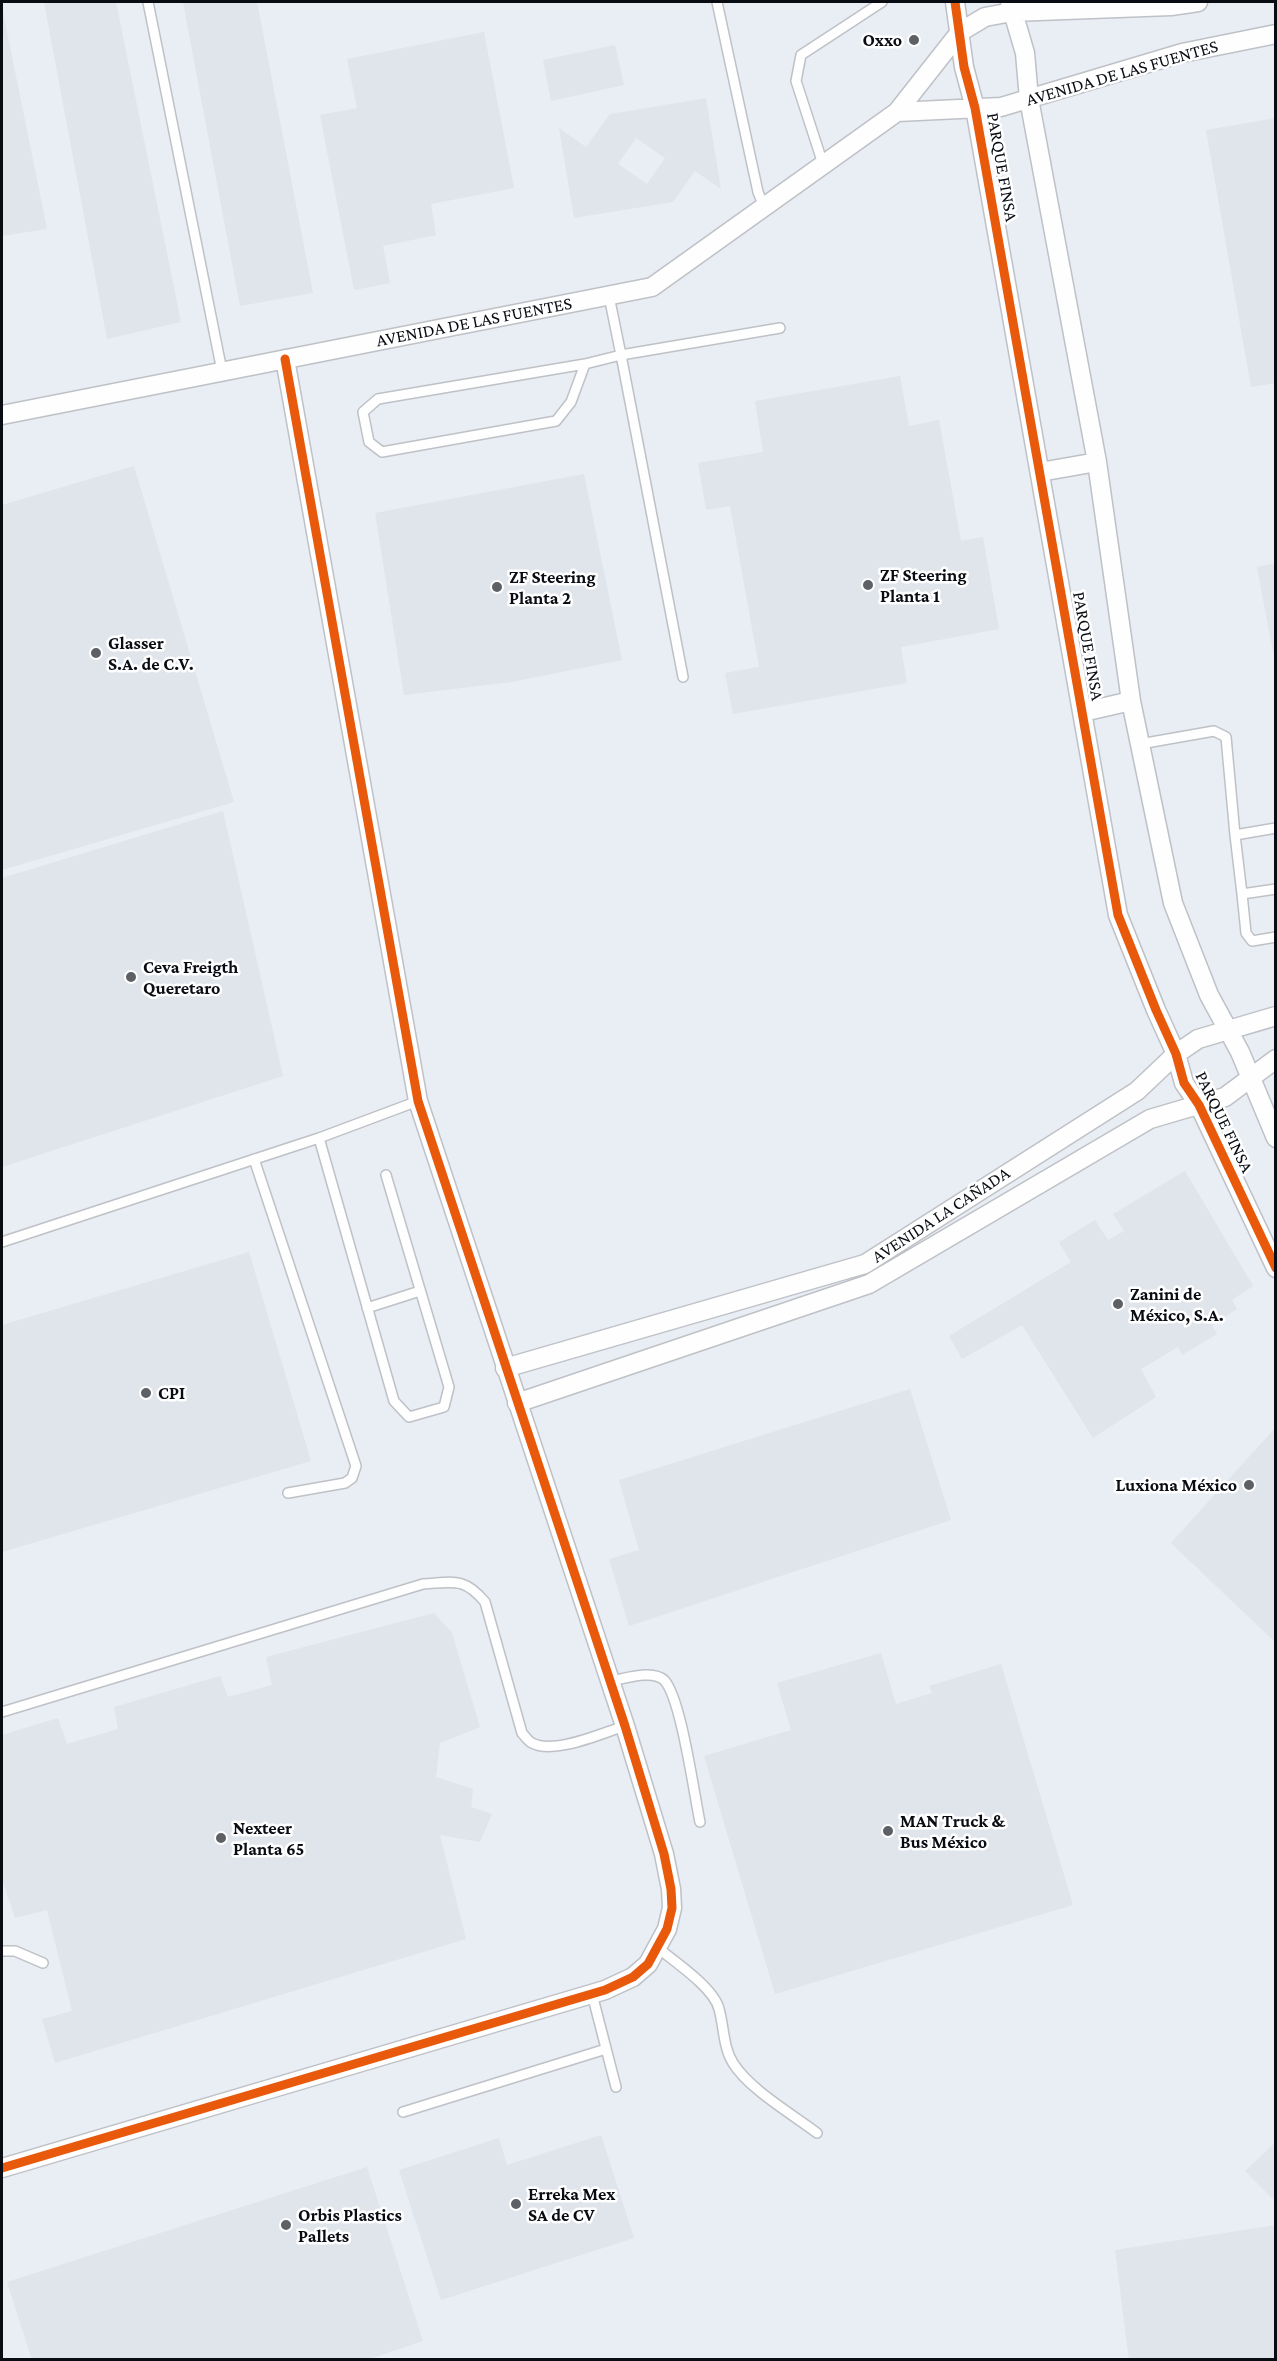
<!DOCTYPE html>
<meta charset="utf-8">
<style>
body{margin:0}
#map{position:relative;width:1277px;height:2361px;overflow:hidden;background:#f9fbfe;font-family:"Crimson Pro",serif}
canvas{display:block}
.frame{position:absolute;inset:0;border:3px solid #090c13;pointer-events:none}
</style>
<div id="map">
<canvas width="1277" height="2361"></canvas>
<div class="frame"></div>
</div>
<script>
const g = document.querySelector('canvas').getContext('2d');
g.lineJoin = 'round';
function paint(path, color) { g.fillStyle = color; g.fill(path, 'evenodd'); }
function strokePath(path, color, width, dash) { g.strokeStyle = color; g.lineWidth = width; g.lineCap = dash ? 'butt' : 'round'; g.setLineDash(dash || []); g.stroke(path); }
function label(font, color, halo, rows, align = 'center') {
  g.font = font + ' "Crimson Pro",serif'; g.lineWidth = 5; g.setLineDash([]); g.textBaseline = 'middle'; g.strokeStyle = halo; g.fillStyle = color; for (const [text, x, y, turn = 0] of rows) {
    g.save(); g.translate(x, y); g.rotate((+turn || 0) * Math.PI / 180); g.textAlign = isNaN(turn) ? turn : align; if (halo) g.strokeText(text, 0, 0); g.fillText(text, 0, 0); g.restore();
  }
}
const built = new Path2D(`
 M2 2H1275V2359H2Z`);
const building = new Path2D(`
 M44 2H116L181 322 107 339Z
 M183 2H257L313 293 240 306Z
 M2 7 47 229 2 236Z
 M484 32 514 188 431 204 436 235 383 246 390 283 354 290 320 115 357 108 347 59Z
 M615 45 624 85 551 101 543 60Z
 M706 98 721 189 695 171 673 202 574 218 559 128 586 147 610 114ZM636 138 665 158 647 184 618 164Z
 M1276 118V383L1251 387 1206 130Z
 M900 376 909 426 939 420 961 541 983 537 999 629 901 647 907 683 733 714 725 673 759 667 730 506 706 510 698 463 763 452 755 401Z
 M134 466 234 802 2 870V505Z
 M584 474 622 660 511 682 404 695 375 513Z
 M1276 563V657H1274L1257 567Z
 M223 811 283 1076 2 1167V878Z
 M1185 1171 1253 1286 1232 1300 1237 1309 1212 1325 1217 1334 1182 1355 1178 1347 1141 1369 1156 1397 1093 1438 1022 1325 962 1359 949 1336 1071 1262 1059 1242 1095 1220 1108 1240 1124 1231 1113 1214Z
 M249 1252 311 1461 2 1552V1325Z
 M910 1389 951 1520 629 1626 609 1559 639 1550 619 1480Z
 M1276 1427V1643L1171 1543Z
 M434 1613 452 1633 480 1727 440 1743 436 1777 473 1789 471 1807 492 1814 480 1842 440 1835 466 1939 55 2063 42 2019 72 2011 47 1910 15 1918 2 1879V1735L58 1718 67 1744 118 1729 114 1707 220 1676 228 1697 272 1685 266 1657Z
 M881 1653 896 1704 932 1693 929 1686 1001 1664 1073 1905 775 1994 704 1756 791 1730 777 1683Z
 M601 2135 634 2238 441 2300 399 2170 499 2138 507 2165Z
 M1276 2142V2202L1245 2171Z
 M367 2167 423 2341 366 2360H32L7 2282Z
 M1276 2225V2360H1129L1115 2250Z`);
const lane = new Path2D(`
 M148 2 222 371
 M717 2 758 192 764 207
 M823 164 796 81 801 55 882 2
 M585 364 571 402 556 421 382 452 369 442 363 412 378 399 585 364 621 355 609 296
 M683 677 621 355 780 328
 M1140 744 1214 731 1226 737 1235 835 1276 828
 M1235 835 1242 894 1276 889
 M1242 894 1246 933 1252 941 1276 937
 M319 1138 394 1401 409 1417 444 1407 449 1387 386 1175
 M254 1159 356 1466 352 1478 345 1483 288 1493
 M2 1242 319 1138 418 1101
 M367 1308 420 1291
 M610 1681C624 1679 652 1669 664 1680 681 1697 694 1794 700 1822
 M2 1712 423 1584C454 1582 464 1577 485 1602L522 1733C525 1736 528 1741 532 1743 554 1755 602 1733 625 1726
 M658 1948C675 1962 714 1988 719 2009 724 2026 723 2047 733 2063 749 2089 792 2114 817 2133
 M2 1951H15L43 1963
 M592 1994 616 2087
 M403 2112 606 2049`);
const street = new Path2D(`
 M955 2 964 67 975 108 1118 915 1156 1010 1176 1054 1184 1083 1199 1105 1276 1268
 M1010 2 1025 53 1029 99 1097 462 1131 701 1173 903 1209 995 1240 1052 1276 1138
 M897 112 1001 107 1182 53 1276 34
 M2 415 652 287 897 112 960 32 985 17 1012 12 1171 6 1198 2
 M1040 472 1097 462
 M1083 712 1131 701
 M505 1368 865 1264 1137 1091 1176 1054 1198 1039 1276 1016
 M517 1403 869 1284 1150 1119 1225 1097 1276 1059
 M2 2168 605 1990 633 1977 648 1964 667 1929 672 1908 671 1889 664 1854 625 1726 418 1101 285 359`);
const cycleway = new Path2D(`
 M955 2 964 67 975 108 1118 915 1156 1010 1176 1054 1184 1083 1199 1105 1276 1268
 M2 2168 605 1990 633 1977 648 1964 667 1929 672 1908 671 1889 664 1854 625 1726 418 1101 285 359`);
const markers = [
 [914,40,6,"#5d6065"],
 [868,585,6,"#5d6065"],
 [497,587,6,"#5d6065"],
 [96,653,6,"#5d6065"],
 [131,977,6,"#5d6065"],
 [1118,1304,6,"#5d6065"],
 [146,1393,6,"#5d6065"],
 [1249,1485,6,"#5d6065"],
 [888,1831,6,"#5d6065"],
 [221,1838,6,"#5d6065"],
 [516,2204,6,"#5d6065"],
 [286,2225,6,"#5d6065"]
];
const poiNames = [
 ["Oxxo",902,40,"right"],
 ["ZF Steering",880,575],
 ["Planta 1",880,596],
 ["ZF Steering",509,577],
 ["Planta 2",509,598],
 ["Glasser",108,643],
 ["S.A. de C.V.",108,664],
 ["Ceva Freigth",143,967],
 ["Queretaro",143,988],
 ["Zanini de",1130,1294],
 ["México, S.A.",1130,1315],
 ["CPI",158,1393],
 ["Luxiona México",1237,1485,"right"],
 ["MAN Truck &",900,1821],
 ["Bus México",900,1842],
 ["Nexteer",233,1828],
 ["Planta 65",233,1849],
 ["Erreka Mex",528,2194],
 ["SA de CV",528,2215],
 ["Orbis Plastics",298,2215],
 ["Pallets",298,2236]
];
const streetNames = [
 ["AVENIDA DE LAS FUENTES",1122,73,-16],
 ["PARQUE FINSA",1002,167,80],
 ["AVENIDA DE LAS FUENTES",474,322,-11],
 ["PARQUE FINSA",1088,646,80],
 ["PARQUE FINSA",1224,1122,64],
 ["AVENIDA LA CAÑADA",941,1215,-33]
];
paint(built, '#e9edf4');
paint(building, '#dfe5eb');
strokePath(lane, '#bec1c6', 12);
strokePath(street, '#bec1c6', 21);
strokePath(lane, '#fefeff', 9);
strokePath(street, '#fefeff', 18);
strokePath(cycleway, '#e8590c', 9);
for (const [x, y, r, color] of markers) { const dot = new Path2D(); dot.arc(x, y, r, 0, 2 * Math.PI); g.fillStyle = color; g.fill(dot); strokePath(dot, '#fff', 2); }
label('bold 18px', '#090c13', '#fff', poiNames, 'left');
label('18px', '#090c13', '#fff', streetNames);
</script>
